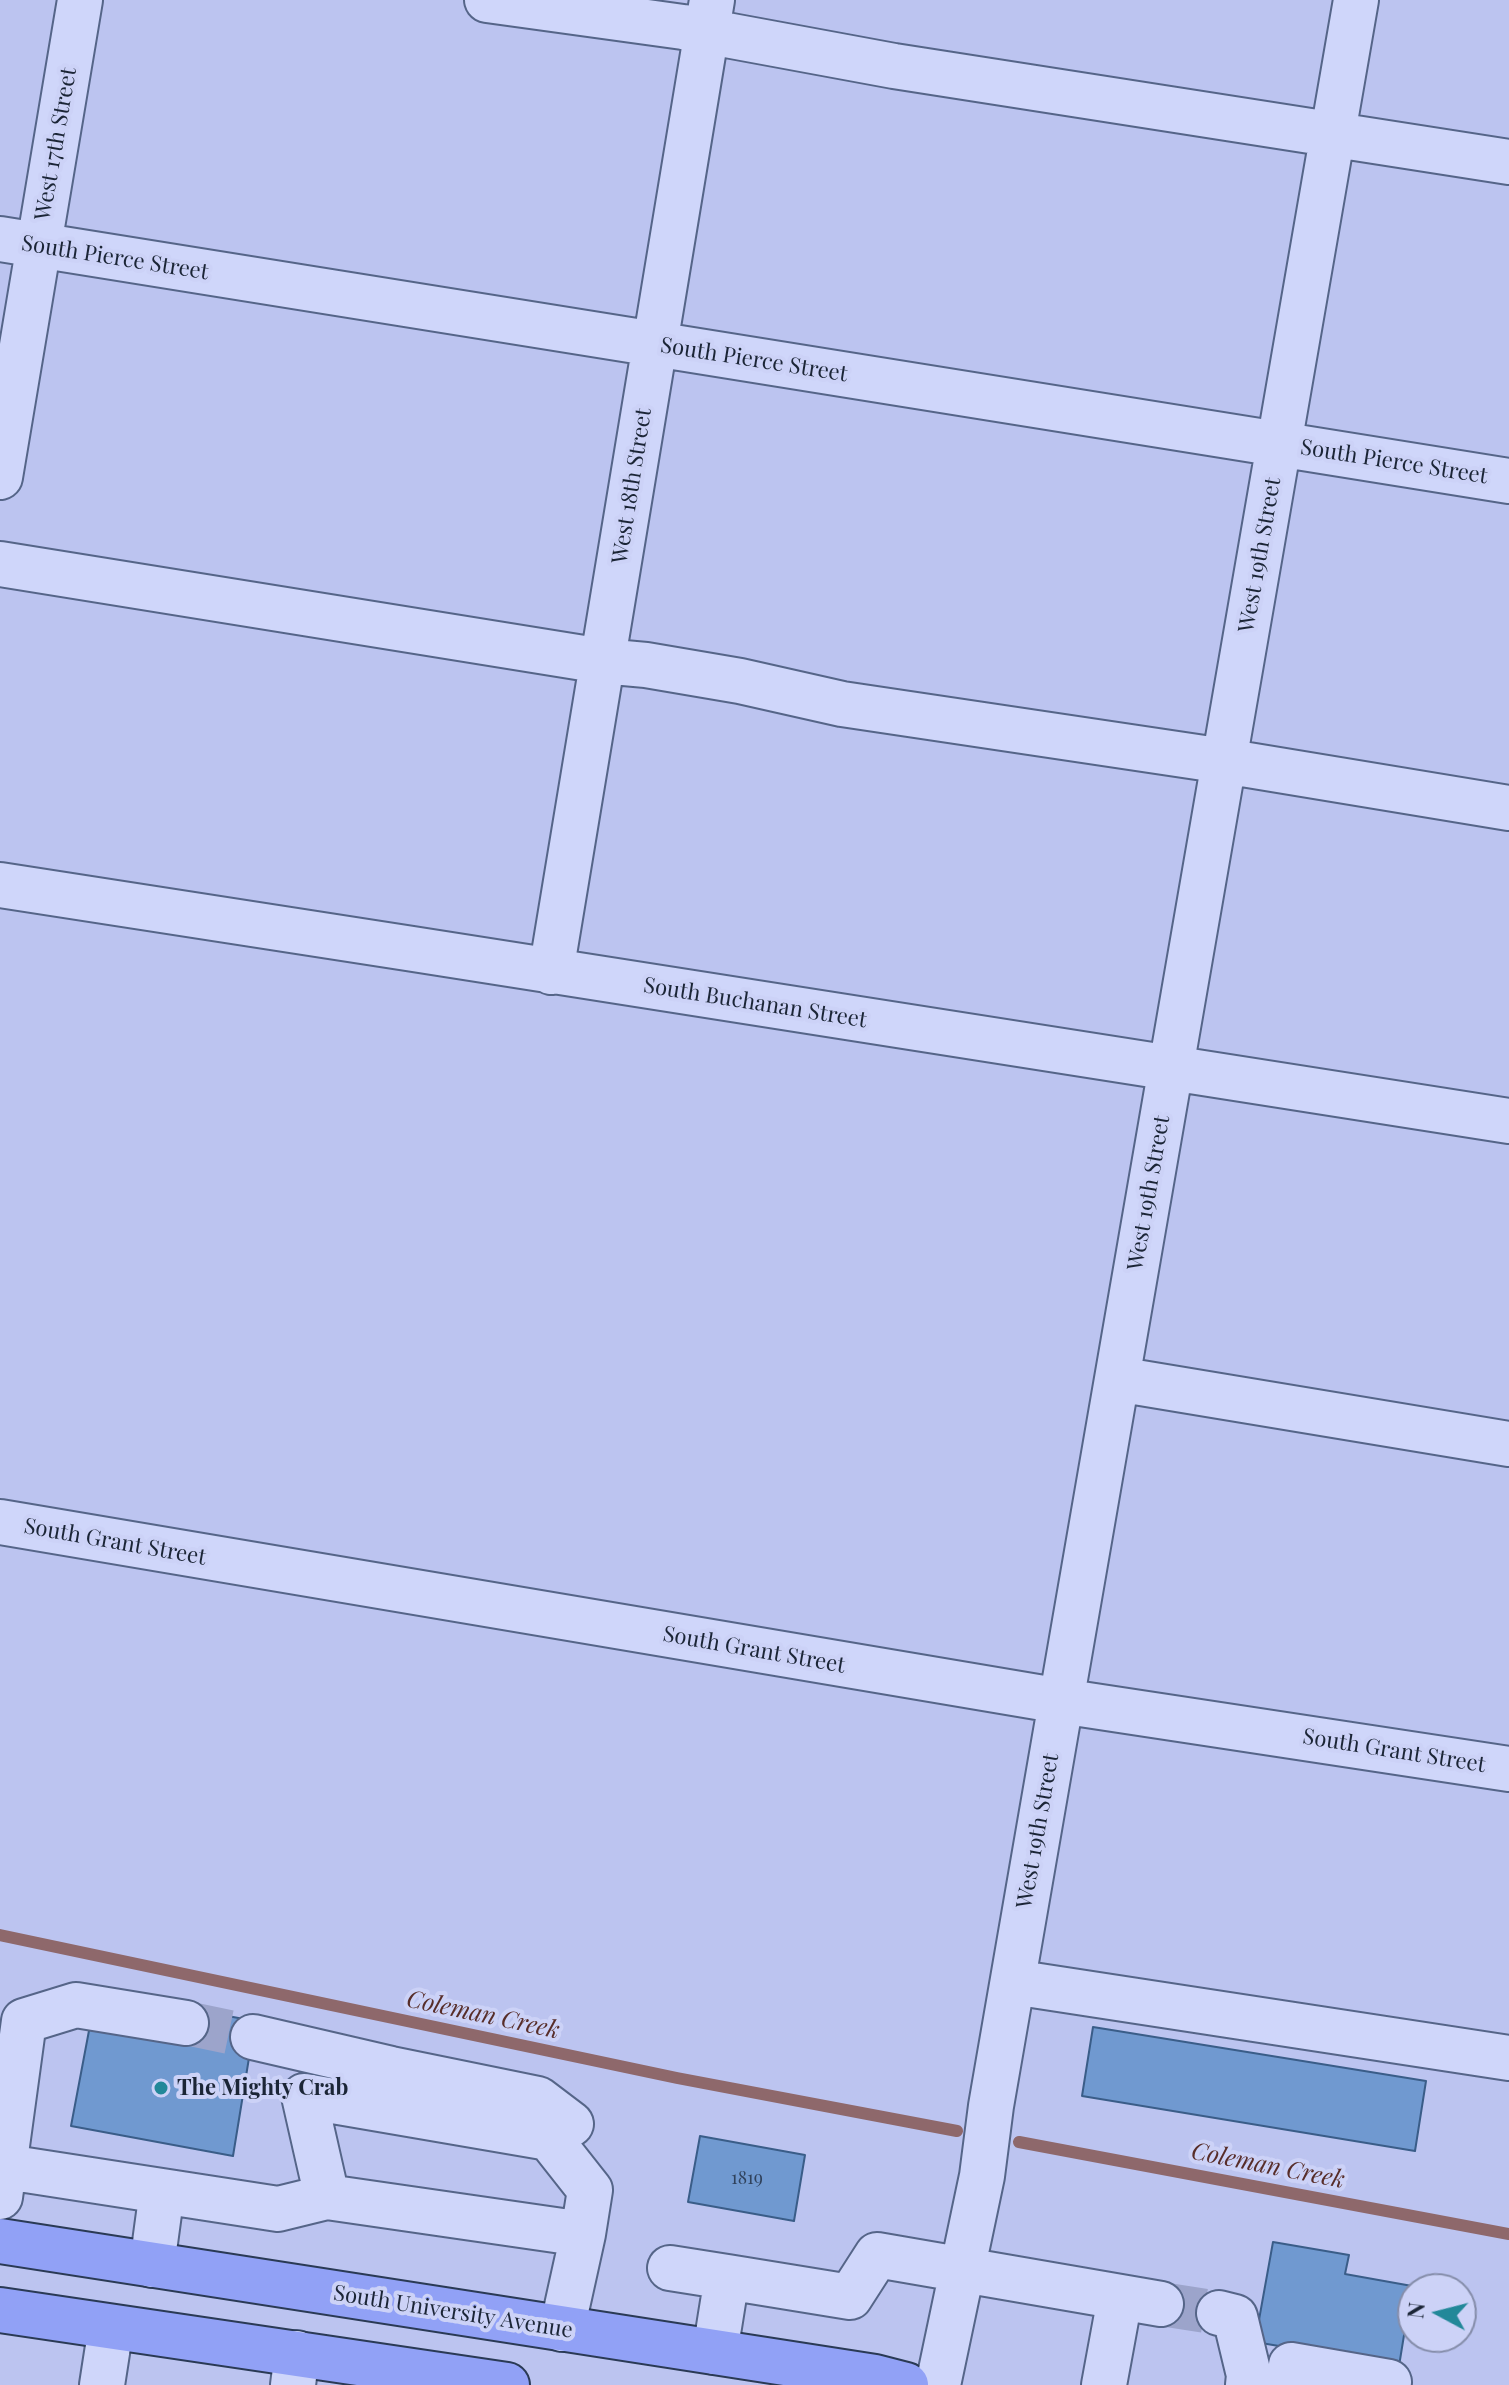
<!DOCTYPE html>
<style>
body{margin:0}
#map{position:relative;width:1509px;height:2385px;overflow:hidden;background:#bcc4f0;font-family:"Playfair Display",serif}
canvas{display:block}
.north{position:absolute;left:1397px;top:2273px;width:80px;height:80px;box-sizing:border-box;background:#ccd2f7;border:2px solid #858daa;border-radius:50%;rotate:277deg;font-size:22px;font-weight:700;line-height:32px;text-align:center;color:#1b2536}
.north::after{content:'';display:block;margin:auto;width:28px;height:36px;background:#289;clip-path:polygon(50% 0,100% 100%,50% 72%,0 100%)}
</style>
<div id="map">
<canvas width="1509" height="2385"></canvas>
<div class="north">N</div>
</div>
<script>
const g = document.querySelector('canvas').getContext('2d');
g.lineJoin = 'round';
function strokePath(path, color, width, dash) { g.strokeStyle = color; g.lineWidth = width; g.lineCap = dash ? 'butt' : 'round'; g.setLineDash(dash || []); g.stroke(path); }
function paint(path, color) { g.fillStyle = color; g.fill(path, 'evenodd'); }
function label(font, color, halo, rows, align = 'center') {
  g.font = font + ' "Playfair Display",serif'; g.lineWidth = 8; g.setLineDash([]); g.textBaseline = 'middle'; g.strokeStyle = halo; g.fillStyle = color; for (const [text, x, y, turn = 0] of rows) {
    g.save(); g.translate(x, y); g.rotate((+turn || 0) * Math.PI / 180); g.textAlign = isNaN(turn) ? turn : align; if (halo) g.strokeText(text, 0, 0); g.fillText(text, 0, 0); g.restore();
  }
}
const stream = new Path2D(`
 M0 1935 677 2078 957 2131
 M1019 2142 1509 2234`);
const building = new Path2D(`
 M189 2009 255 2021 233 2156 71 2126 91 2020Z
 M1093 2027 1426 2081 1415 2151 1082 2096Z
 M700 2136 805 2155 794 2221 688 2202Z
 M1273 2242 1349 2255 1345 2274 1412 2286 1399 2366 1255 2342Z`);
const minorTunnel = new Path2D(`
 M186 2023 253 2037
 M1161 2304 1219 2313`);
const minor = new Path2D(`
 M487 0 683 27 894 66 1509 162
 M0 239C502 323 1006 398 1509 481
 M0 477 80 0
 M0 564 602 661 646 665 740 681 842 704 1224 761 1509 808
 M0 885C503 964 1007 1038 1509 1121
 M551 972 712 0
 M1117 1379 1509 1444
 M0 1522 1061 1701 1509 1769
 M1013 1982 1509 2058
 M253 2037 391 2069 538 2099 571 2124
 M0 2166 278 2209 327 2197
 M0 2197 24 2021 76 2005 186 2023
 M152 2265 162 2191
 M670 2268 727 2277
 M1219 2313 1235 2317 1249 2375 1248 2385
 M562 2329 583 2234 590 2190 549 2138 304 2096 327 2197 583 2234
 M715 2352 727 2277 850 2297 877 2255 1161 2304
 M102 2385 111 2327
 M293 2385 297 2353
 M938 2385 982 2176 991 2106 1356 0
 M1104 2385 1120 2298
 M1289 2385 1291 2365 1389 2382`);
const major = new Path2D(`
 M0 2241 875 2377 906 2385
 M0 2310 507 2385`);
const markers = [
 [161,2088,8,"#289"]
];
const numberNames = [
 ["1819",747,2178]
];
const streetNames = [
 ["West 17th Street",56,144,-80],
 ["South Pierce Street",115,258,9],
 ["South Pierce Street",754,360,9],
 ["South Pierce Street",1394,462,9],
 ["West 18th Street",632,486,-81],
 ["West 19th Street",1260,555,-80],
 ["South Buchanan Street",755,1003,9],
 ["West 19th Street",1149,1193,-80],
 ["South Grant Street",115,1542,10],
 ["South Grant Street",754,1650,10],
 ["South Grant Street",1394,1751,9],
 ["West 19th Street",1038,1831,-80],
 ["South University Avenue",453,2312,9]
];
const poiNames = [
 ["The Mighty Crab",177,2088]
];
const waterNames = [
 ["Coleman Creek",483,2015,12],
 ["Coleman Creek",1268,2166,11]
];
strokePath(stream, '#8e686b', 12);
paint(building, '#7099d0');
strokePath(building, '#3a5d88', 2);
strokePath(minorTunnel, '#9ca4cb', 44, [44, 22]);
strokePath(minor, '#556588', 48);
strokePath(major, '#2a3a55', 48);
strokePath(minor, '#cfd6fa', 44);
strokePath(major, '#91a1f6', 44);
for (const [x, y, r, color] of markers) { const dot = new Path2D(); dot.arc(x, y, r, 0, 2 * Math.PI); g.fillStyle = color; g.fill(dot); strokePath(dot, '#ccd2f7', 3); }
label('18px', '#30425c', null, numberNames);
label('22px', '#1b2536', '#ccd2f7', streetNames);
label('bold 22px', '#1b2536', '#ccd2f7', poiNames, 'left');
label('italic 24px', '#572d29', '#ccd2f7', waterNames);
</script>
